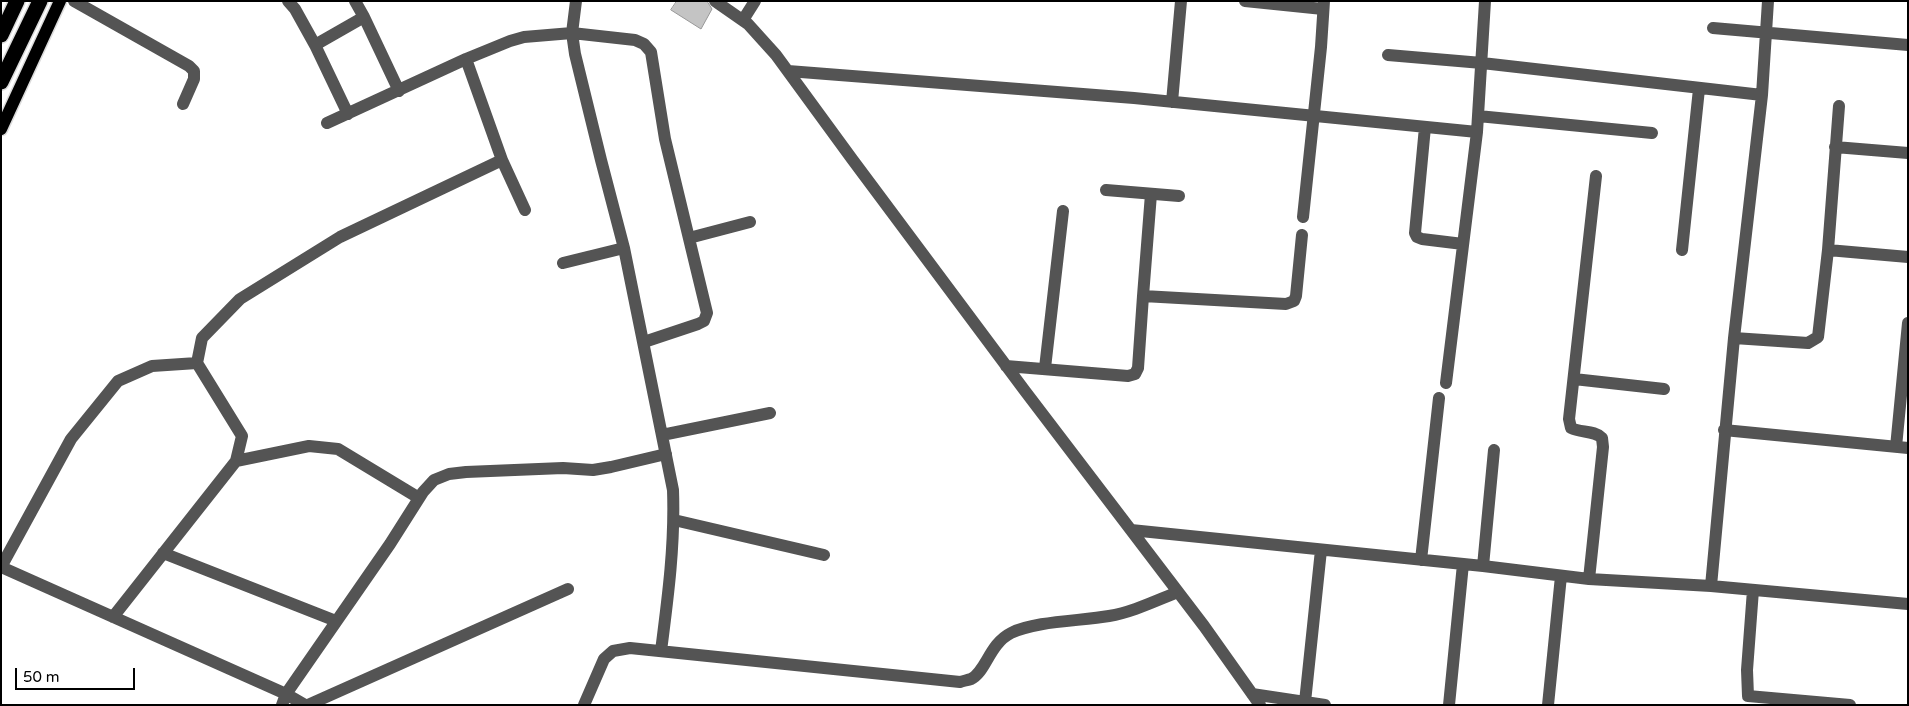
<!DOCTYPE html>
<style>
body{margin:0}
#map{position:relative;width:1909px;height:706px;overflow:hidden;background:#fff;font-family:"Varela Round",sans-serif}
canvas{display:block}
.frame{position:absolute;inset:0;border:2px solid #000;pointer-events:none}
.scale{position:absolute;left:15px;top:668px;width:120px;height:22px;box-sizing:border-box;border:2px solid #000;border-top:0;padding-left:6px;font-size:15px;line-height:18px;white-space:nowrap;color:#000;-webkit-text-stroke:4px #fff;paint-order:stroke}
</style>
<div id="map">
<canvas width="1909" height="706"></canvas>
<div class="frame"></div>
<div class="scale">50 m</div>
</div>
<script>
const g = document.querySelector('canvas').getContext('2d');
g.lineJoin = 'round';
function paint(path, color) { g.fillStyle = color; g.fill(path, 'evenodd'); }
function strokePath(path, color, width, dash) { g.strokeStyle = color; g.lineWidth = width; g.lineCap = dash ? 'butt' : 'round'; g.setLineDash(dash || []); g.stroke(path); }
const building = new Path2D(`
 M677 1H707L712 9 701 29 671 10Z`);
const minor = new Path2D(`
 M74 1 189 66 194 71V79L183 104
 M288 1 295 9 315 45 364 17 355 1
 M576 1 572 33 575 54 601 160 624 248 673 490C675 544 668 597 661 651
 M715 1 748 24 776 55 852 159 1025 391 1204 626 1260 705
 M1245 1 1323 9
 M364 17 399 91
 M743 20 755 1
 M1713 28 1908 45
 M315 45 348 114
 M1388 55 1482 63 1762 95
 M466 59 502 160 525 210
 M788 71 1134 98 1477 132
 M1172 102 1181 1
 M1478 116 1652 133
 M327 123 466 59 510 41 524 37 572 33 635 40 644 44 651 52 665 139 707 313 704 321 698 324 644 342
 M1425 127 1415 233 1417 237 1422 239 1463 244
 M1835 147 1908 153
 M1106 190 1179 196
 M1303 217 1321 47 1324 1
 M689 238 750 222
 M1682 250 1699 89
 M1828 250 1908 257
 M563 263 624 248
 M1143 296 1151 194
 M1734 338 1808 343 1818 337 1828 250 1839 106
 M1006 366 1128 376 1135 374 1138 368 1143 296 1286 304 1294 301 1296 296 1302 235
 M1045 368 1063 211
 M1574 379 1664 389
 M1446 383 1477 132 1485 1
 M1724 430 1908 448
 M662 435 770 413
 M1896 447 1908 323
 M236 461 309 446 338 449 419 498
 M674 520 824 555
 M1131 530 1483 566 1589 579 1711 586 1734 338 1762 95 1768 1
 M163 553 336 621
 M1421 560 1439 398
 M1483 566 1494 450
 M1 567 286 694 305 705
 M1 567 71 439 118 381 152 366 197 363
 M1589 579 1603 447 1602 438C1594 430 1581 433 1571 428L1569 419 1596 176
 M1711 586 1908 604
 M1753 590 1747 670 1748 696 1850 705
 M113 617 236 461 242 436 197 363 202 338 240 299 340 237 502 160
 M1252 694 1325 705
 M1305 702 1321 550
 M282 705 286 694 390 544 423 492 434 480 449 474 466 472 563 468 593 470 611 467 666 454
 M308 705 568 589
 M584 705 604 659 613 651 630 648 960 682C963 681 968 680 971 679 986 672 989 644 1011 633 1035 621 1081 621 1109 616 1133 612 1155 601 1178 592
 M1449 705 1463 564
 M1548 705 1561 576`);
const major = new Path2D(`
 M1 129 60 1`);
const highway = new Path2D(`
 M1 35 17 1
 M1 82 40 1`);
paint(building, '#c4c4c4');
strokePath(building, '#989898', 1);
strokePath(major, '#dbdbdb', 15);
strokePath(highway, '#dbdbdb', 18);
strokePath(minor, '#545454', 12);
strokePath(major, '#000', 12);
strokePath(highway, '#000', 15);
</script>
